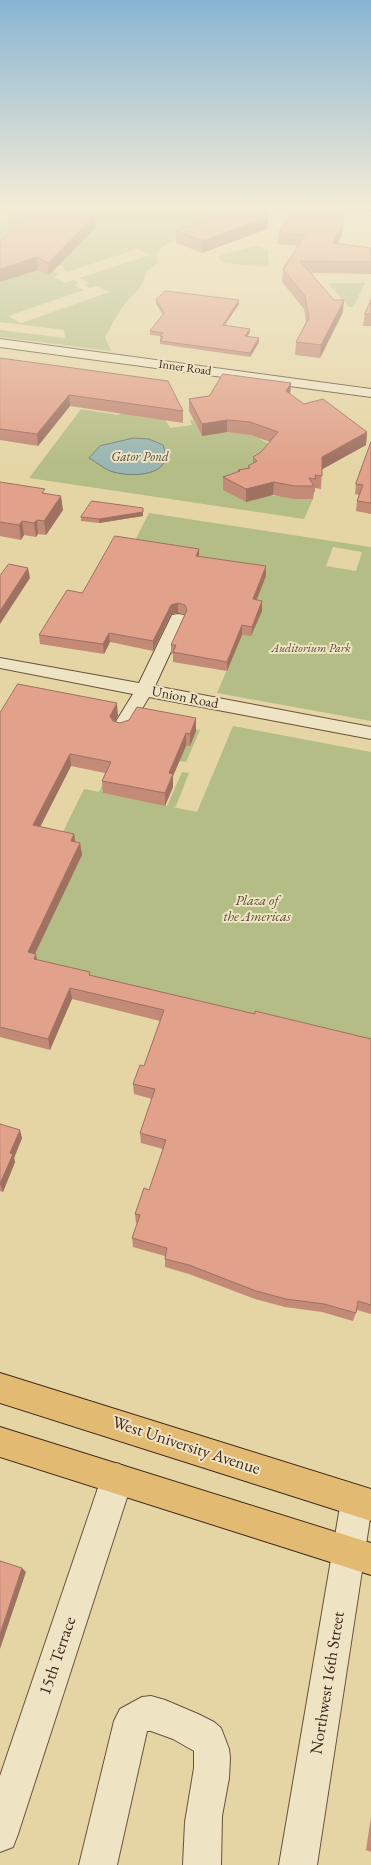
<!DOCTYPE html>
<style>
body{margin:0}
canvas{display:block;background:#e5d5a5}
</style>
<canvas width="371" height="1865"></canvas>
<script>
const g = document.querySelector('canvas').getContext('2d');
g.lineJoin = 'round';
function paint(path, color) { g.fillStyle = color; g.fill(path, 'evenodd'); }
function strokePath(path, color, width, dash) { g.strokeStyle = color; g.lineWidth = width; g.lineCap = dash ? 'butt' : 'round'; g.setLineDash(dash || []); g.stroke(path); }
function label(font, color, halo, rows, align = 'center') {
  g.font = font + ' "EB Garamond",serif'; g.lineWidth = 4; g.setLineDash([]); g.textBaseline = 'middle'; g.strokeStyle = halo; g.fillStyle = color; for (const [text, x, y, turn = 0] of rows) {
    g.save(); g.translate(x, y); g.rotate((+turn || 0) * Math.PI / 180); g.textAlign = isNaN(turn) ? turn : align; if (halo) g.strokeText(text, 0, 0); g.fillText(text, 0, 0); g.restore();
  }
}
const green = new Path2D(`
 M22 205H41L0 244V226Z
 M49 205H226C217 226 187 230 171 241 166 244 161 249 156 253L158 262 145 273C145 288 131 295 123 306 116 316 111 327 105 337L111 351 0 337V330L65 338 64 330 0 322V282L51 265 56 268 51 270 60 274 54 277 66 283 73 280 79 283 74 285 84 290 8 316 21 323 110 292 97 286 90 288 84 285 89 283 79 278 150 255 137 249 67 272 62 270 65 268 56 264 62 261 41 214Z
 M259 246 268 250 269 265 266 267 224 263 218 258 221 255 252 247Z
 M328 283H365L353 307H349Z
 M81 409 119 415 121 412 165 419 170 428 192 425 190 420H193L202 436C227 429 256 431 276 450L267 496H282L293 499H313L304 519 29 478ZM134 438 149 439 163 445 166 451 109 471 89 458 100 446Z
 M149 513 371 547V721L217 693 242 635 251 636 131 548ZM333 547 362 552 356 571 326 566Z
 M177 726 200 730 186 762 179 761 186 746H190L196 731Z
 M233 726 371 752V1050L255 1023 254 1025 90 986 91 983 36 970 38 966 30 964 82 855 72 853 75 846 58 842 84 789 99 792 107 775 104 770 108 763 116 764 103 793 167 806 182 772 189 773 176 806 173 807 197 812Z`);
const water = new Path2D(`
 M134 438 149 439 163 445C177 477 130 478 110 471 103 468 96 462 89 458L100 446Z`);
const minor = new Path2D(`
 M352 205H371V210L354 207Z
 M0 339 371 389V397L0 347Z
 M178 614 184 615 186 619 155 686 371 727V739L149 697 128 732 121 734 114 732 112 728 133 694 0 668V658L139 683 170 619 172 615Z
 M117 1463 128 1468 133 1479 18 1834 13 1847 0 1852V1776L101 1479 106 1468Z
 M357 1485 368 1490 371 1497V1512L317 1865H279L341 1501 346 1490Z
 M151 1696 165 1700 198 1714 214 1722 221 1728 229 1749 230 1758 229 1778 222 1816 221 1865H183L185 1822 194 1768V1751L173 1739 151 1731H147L117 1865H79L114 1721 120 1709 142 1697Z`);
const major = new Path2D(`
 M0 205H10L4 212 0 213Z
 M0 1373 371 1489V1521L0 1403Z
 M0 1427 371 1543V1575L0 1457Z`);
const wall = new Path2D(`
 M261 210 268 217 267 229 202 253 176 243V231Z
 M95 215 96 227 49 275 38 270 0 282Z
 M279 232 342 235 337 244 371 248V274L311 273 343 312 320 358 295 355 296 342 306 322 304 309 282 282 283 269 298 246 278 244Z
 M156 300 239 304 225 325 250 332 247 337 259 342 250 357 160 344V336L150 335V331L163 315 156 304Z
 M371 300V326H363L365 314Z
 M0 358 183 411V423L70 406 38 446 0 440Z
 M291 383 290 394 304 404 367 432 366 445 322 469 321 489 315 488V492H314L313 499H293L273 495 246 502 223 490V477L238 472V470L248 468V466L253 464V457L261 452 270 442 250 435 227 432 202 436 189 411V399L209 396Z
 M371 442V514L356 511 357 501 359 495 355 494 356 484Z
 M0 482 45 493 63 510 46 535 38 534 36 537 24 535 21 540 0 536Z
 M143 508V516L99 523 81 521V517Z
 M199 557 266 576 256 600 262 601V611L251 636 242 635 227 671 173 662V654H171V645L185 614 178 613 171 614 153 651 110 642 104 654 40 644 39 635 82 593Z
 M0 713 118 716 115 721 120 723 196 718V731L190 746H186L173 776V787L165 806 103 793 102 781 105 773 71 766 40 827 74 834 75 842 80 843 82 855 35 954 37 960 90 972V975L255 1014 371 1039V1314L357 1310 353 1321 322 1312 285 1307 255 1299 189 1274 165 1267V1256L133 1247 132 1238 137 1223H136L135 1214 149 1190 163 1149 141 1143 140 1133 152 1099 134 1094 133 1084 144 1066 160 1021 72 999 50 1050 0 1037Z
 M0 1124 22 1138 14 1158 15 1162 3 1192 0 1191Z
 M371 1817V1852L366 1850Z`);
const shadedWall = new Path2D(`
 M95 215 96 227 49 275 48 263Z
 M268 217 267 229 202 253 203 241Z
 M343 223 342 235 332 255 333 243Z
 M37 257 38 270 0 282V269Z
 M239 300V304L222 329 223 325Z
 M344 300 343 312 320 358 321 345Z
 M250 329V332L245 340V336Z
 M259 338V342L250 357V353Z
 M291 383 290 395 286 391Z
 M69 395 70 406 38 446 37 434Z
 M227 420V432L202 436V424Z
 M367 432 366 445 321 470 322 457Z
 M274 482 273 495 246 502V489Z
 M61 496 63 510 46 535 44 521Z
 M143 512V516L99 523V519Z
 M37 520 38 534 36 537 34 523Z
 M22 521 24 535 21 540 19 525Z
 M199 549V558L196 556Z
 M266 566V576L253 609V599Z
 M28 568 30 578 0 624V611Z
 M262 601V611L251 636 252 627Z
 M178 603V613L171 614 153 651V641L171 605Z
 M242 625V635L227 671V662Z
 M109 633 110 642 104 654 103 644Z
 M117 703 118 716 111 729 110 716Z
 M196 718V731L190 746V734Z
 M186 733V746L173 776V787L165 806V793L169 773Z
 M70 754 71 766 35 837 33 825Z
 M74 834 76 846 71 841Z
 M80 843 82 855 30 964 28 952Z
 M36 954 38 966 34 959Z
 M70 988 72 999 50 1050 48 1039Z
 M20 1130 22 1138 14 1158 15 1162 3 1192 0 1184 10 1153Z
 M22 1568 26 1572 0 1649V1634Z`);
const building = new Path2D(`
 M229 205H261V210L266 209 268 217 203 241 176 231 213 218 229 215Z
 M303 205H344L343 223 333 243 371 248V262L300 261 334 300H344L321 345 296 342 309 318 305 296 283 269 305 235 279 232 294 209H300Z
 M36 209 95 215 48 263 37 257 0 269V242Z
 M166 291 239 300 223 325 250 329 245 336 259 338 250 353 160 341 163 337 160 336 163 333 150 331 164 313 156 300Z
 M371 300V314H365Z
 M0 358 168 381 183 411 69 395 37 434 0 429Z
 M223 374 291 383 286 391 304 404 323 399 367 432 322 457V476L315 475 316 479 309 478 314 486H294L274 482 246 489 223 477 240 471 238 470 250 468 248 466 257 461 253 457 261 452 278 432 250 422 227 420 202 424 189 399 209 396Z
 M371 442V503L357 501 363 485 356 484Z
 M0 482 45 489 42 493 61 496 44 521 37 520 34 523 22 521 19 525 0 522Z
 M92 501 143 508V512L99 519 81 517Z
 M115 536 199 549 196 556 266 566 253 599 262 601 252 627 242 625 227 662 173 652 176 645H171L187 610 185 605 178 603 171 605 153 641 109 633 103 644 39 635 67 590 82 593Z
 M9 564 28 568 0 611V576Z
 M18 684 117 703 110 716 113 721 120 723 129 720 137 707 196 718 190 734 186 733 169 773 173 774 165 793 102 781 111 762 70 754 33 825 74 834 71 841 80 843 28 952 36 954 34 959 90 972 89 975 255 1014V1011L371 1039V1305L358 1301 356 1313 324 1304 286 1299 256 1291 189 1265 165 1259 167 1248 132 1238 140 1215 135 1214 144 1188 149 1190 166 1140 140 1133 155 1089 133 1084 140 1065 144 1066 164 1010 70 988 48 1039 0 1027V713Z
 M0 1124 20 1130 10 1153 13 1154 0 1184Z
 M0 1561 22 1568 0 1634Z`);
const farStreetnames = [
 ["Inner Road",185,368,8]
];
const farParknames = [
 ["Auditorium Park",311,649]
];
const farWaternames = [
 ["Gator Pond",140,457]
];
const streetNames = [
 ["Union Road",185,698,11]
];
const parkNames = [
 ["Plaza of",257,901],
 ["the Americas",257,917]
];
const nearStreetnames = [
 ["West University Avenue",186,1446,18],
 ["15th Terrace",58,1656,-71],
 ["Northwest 16th Street",328,1683,-81]
];
paint(green, '#b5bd86');
paint(water, '#9ab6b2');
strokePath(water, '#767d76', 1);
strokePath(minor, '#68523e', 2);
strokePath(major, '#3f271c', 2);
paint(minor, '#eee4c4');
paint(major, '#e2ba72');
paint(wall, '#c28a77');
paint(shadedWall, '#9e7161');
paint(building, '#e1a18a');
strokePath(building, '#9e7161', 1);
const sky = g.createLinearGradient(0, 0, 0, 466);
sky.addColorStop(0, '#89b5d2');
sky.addColorStop(0.44, '#f3ecd6');
sky.addColorStop(1, '#f3ecd600');
g.fillStyle = sky;
g.fillRect(0, 0, 371, 466);
label('12px', '#3f271c', '#eee4c4', farStreetnames);
label('italic 12px', '#5c4c36', '#eee4c4', farParknames);
label('italic 13px', '#564b42', '#eee4c4', farWaternames);
label('14px', '#3f271c', '#eee4c4', streetNames);
label('italic 14px', '#5c4c36', '#eee4c4', parkNames);
label('17px', '#3f271c', '#eee4c4', nearStreetnames);
</script>
